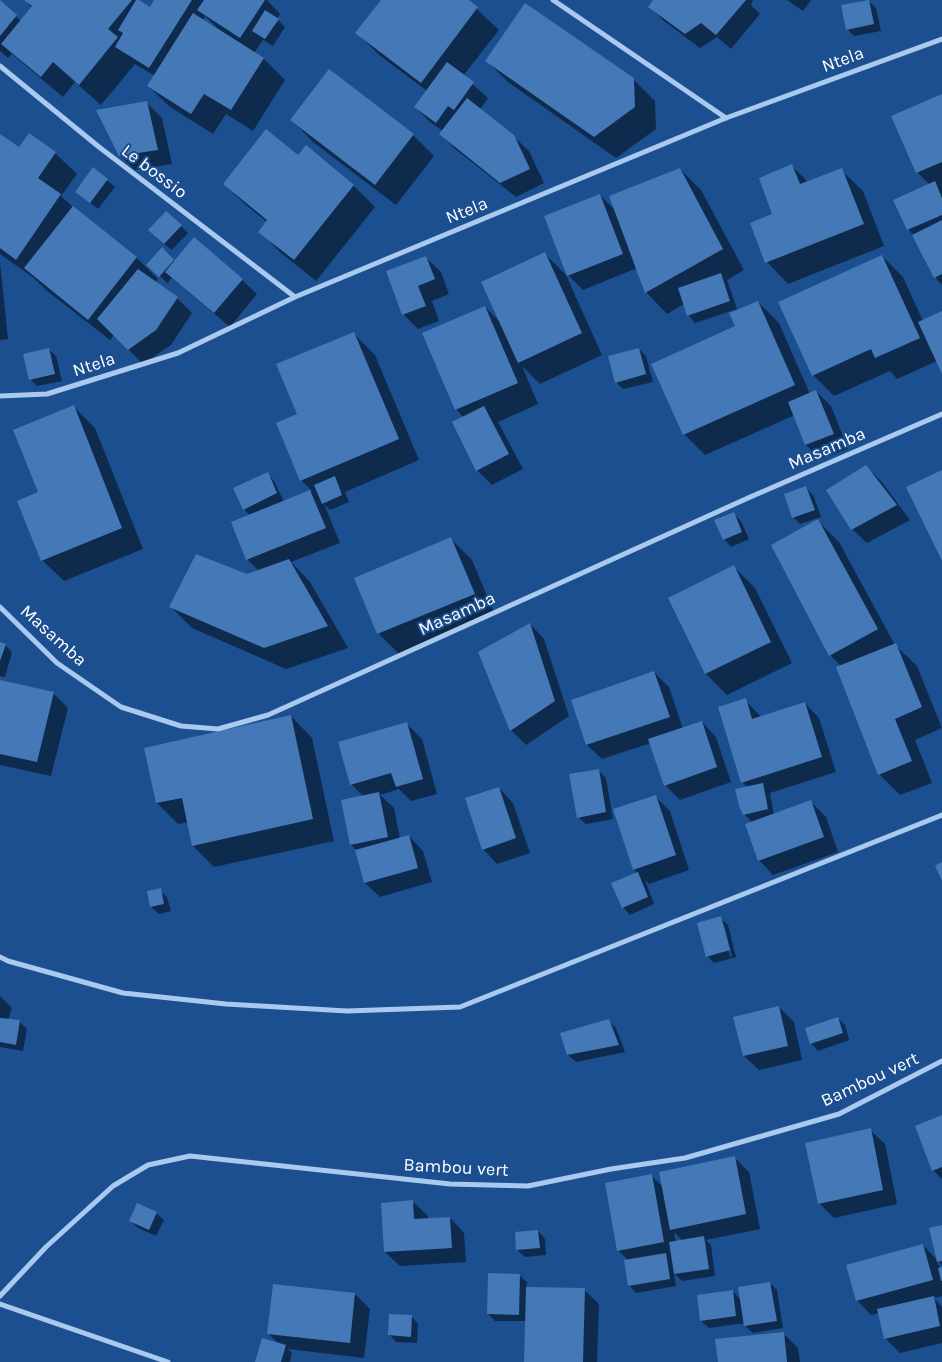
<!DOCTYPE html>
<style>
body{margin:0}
canvas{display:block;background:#1b4f8f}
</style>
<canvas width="942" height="1362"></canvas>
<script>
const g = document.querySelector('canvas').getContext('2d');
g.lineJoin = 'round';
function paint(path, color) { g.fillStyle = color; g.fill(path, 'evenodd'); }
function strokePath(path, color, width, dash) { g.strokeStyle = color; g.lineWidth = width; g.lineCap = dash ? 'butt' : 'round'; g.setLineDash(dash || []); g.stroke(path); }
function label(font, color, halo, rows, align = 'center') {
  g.font = font + ' Karla,sans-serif'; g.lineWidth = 4; g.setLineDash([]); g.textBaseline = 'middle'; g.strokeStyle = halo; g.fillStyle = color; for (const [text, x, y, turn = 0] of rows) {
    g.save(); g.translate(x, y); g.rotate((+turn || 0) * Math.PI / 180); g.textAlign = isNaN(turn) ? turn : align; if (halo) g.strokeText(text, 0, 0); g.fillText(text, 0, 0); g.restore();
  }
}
const shadow = new Path2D(`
 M25 0H139L150 9 156 0H203L205 1 206 0H267L280 14 277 19 285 27 273 46 263 40 254 53 264 59 285 80 253 131 226 114 213 134 170 107 148 86 155 76 135 64 101 105 75 82 63 97 12 54 8 58 0 51V2L21 21 32 8ZM205 16 217 28 203 21Z
 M382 0H467L499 30 463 76 488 98 480 110 513 136 529 151 544 183 516 197 455 149 441 134 443 131 430 122 415 107 427 91 378 54 357 33Z
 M655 0H753L751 5 760 14 731 49 717 37 700 48 664 21 650 7Z
 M787 0H811L803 11Z
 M869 1 876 8 881 31 854 36 847 29Z
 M487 61 633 79 655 101 656 129 616 158 508 82Z
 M942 96V285L935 277 913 235 908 229 930 185 917 172Z
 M147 103 162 118 172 164 135 170 120 155Z
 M292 120 413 135 434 156 396 205 313 142Z
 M0 136 20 149 55 153 77 174 61 196 74 208 137 258 158 279 155 283 177 298 192 313 171 345 143 364 114 335 110 340 46 290 34 278 0 254Z
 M306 147 354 186 375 207 316 281 281 253 260 231 267 222 246 205 224 184 298 157Z
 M792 166 808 182 841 170 863 191 884 246 788 284 767 262 774 215Z
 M93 169 115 187 98 209 76 191Z
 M680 169 701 190 744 270 727 280 737 309 695 323 688 315 684 304 667 314 646 292 637 268 583 290 568 275 600 195 616 211Z
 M181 226 188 233 172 250 157 238Z
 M162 249 175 262 242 280 257 294 230 327 172 278 167 283 148 264Z
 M545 254 566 275 602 355 540 384 522 366 538 404 498 422 523 469 492 485 477 470 464 418 456 409 485 307 501 323Z
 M882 256 903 277 923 321 942 313V371L937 361 897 379 890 371 834 396 813 375Z
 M426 258 441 272 449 294 432 301 439 321 418 329 403 314Z
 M0 262 8 339 0 340Z
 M758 302 779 323 810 394 816 391 831 406 848 449 821 459 806 445 795 415 705 455 684 434 736 327Z
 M353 333 375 355 419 460 345 492 349 502 330 510 324 504 340 543 291 562 310 582 348 648 286 669 192 628 171 607 259 571 247 559 250 516 244 509 267 473 274 481 284 502 312 491 301 480 298 415Z
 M48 349 56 356 62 381 37 386 30 379Z
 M639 349 646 356 653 382 623 389 616 382Z
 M74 407 95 428 143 549 64 581 42 560 40 493Z
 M866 467 881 481 910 520 867 543 852 529Z
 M806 488 813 495 821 517 800 524 793 517Z
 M733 514 741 521 749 539 731 547 724 539Z
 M817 520 839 542 895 645 917 666 942 728 915 740 932 783 900 795 879 774 841 666 830 655Z
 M451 539 472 560 495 615 399 654 378 633Z
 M733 566 755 588 792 663 727 695 706 674 669 598Z
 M530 624 544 639 569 716 526 745 511 730Z
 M0 643 5 645 12 652 5 677 0 676Z
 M654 672 669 687 683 729 702 722 716 737 731 782 680 800 665 785 651 743 602 759 587 745 572 700Z
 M0 681 53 693 68 708 51 776 0 765Z
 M745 700 761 717 805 703 819 718 836 772 770 793 774 815 811 802 826 817 838 852 773 875 759 860 753 823 744 814 748 788 742 782Z
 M291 716 312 738 334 841 214 867 193 846 188 822 178 824 157 803Z
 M407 724 422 739 437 794 411 801 399 789 380 795 394 808 400 838 409 836 423 851 432 882 380 897 365 883 357 851 351 845 363 796 351 784Z
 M598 770 606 778 613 819 586 824 578 817Z
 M499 788 513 803 530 853 497 864 483 849Z
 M655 796 670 811 689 870 649 884 645 880 654 904 630 915 623 907 638 873 634 870 614 810Z
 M160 890 167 897 171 911 159 914 151 907Z
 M720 918 728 925 736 957 714 963 707 956ZM722 925H724L732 956 730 957Z
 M0 996 12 1008 8 1020 19 1021 27 1029 23 1051 0 1047Z
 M779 1007 794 1022 802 1060 759 1070 744 1056Z
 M837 1018 845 1025 849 1040 818 1051 811 1043Z
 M608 1021 616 1028 625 1052 576 1062 568 1055 562 1034Z
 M942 1117V1179L933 1170Z
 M870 1130 885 1144 897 1204 834 1218 819 1203Z
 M734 1157 749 1172 760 1229 706 1240 711 1245 715 1276 682 1281 674 1273 676 1286 636 1293 629 1285 628 1260 618 1250 652 1176 663 1187ZM674 1232 683 1241 676 1242Z
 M413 1202 428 1216V1220L450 1218 464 1233 466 1262 400 1266 385 1252Z
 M156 1213 164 1220 156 1236 138 1228 130 1220Z
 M942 1226V1265L937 1260 940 1268H942V1296L934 1298 942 1307V1343L900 1353 885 1338 879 1313 871 1315 857 1300 923 1245 938 1261Z
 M538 1231 545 1239 546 1255 525 1257 517 1250 516 1233Z
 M519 1275 527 1282 526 1289 584 1290 599 1304 597 1362H525L526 1321H495L488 1314Z
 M770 1283 777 1290 783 1328 753 1333 745 1326V1323L709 1328 701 1321 733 1291 741 1300Z
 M355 1294 370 1309 364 1358 288 1349 292 1353 290 1362H257L279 1344 268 1333Z
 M411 1316 418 1324 417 1343 396 1342 389 1334Z
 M783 1333 798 1348 800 1362H719Z`);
const building = new Path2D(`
 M0 0 17 15 0 36Z
 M24 0H132L108 29 118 37 79 85 53 62 41 77 1 44 32 6Z
 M136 0H139L150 7 154 0H192L149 68 115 47 123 33 118 30Z
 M204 0H265L240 38 197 10Z
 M381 0H469L478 7 421 83 355 33Z
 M653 0H746L716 35 701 23 685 34 648 7Z
 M869 0 874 24 846 30 841 5Z
 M525 3 634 78 635 107 594 137 485 61Z
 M265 10 279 19 265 39 252 31Z
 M193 13 264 58 231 110 204 94 191 114 147 86Z
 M447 62 474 82 454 110 448 106 436 123 414 107Z
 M329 69 414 134 375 185 290 120Z
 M942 94V162L916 173 891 116Z
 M467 98 514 135 530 169 500 183 439 134Z
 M147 101 158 150 119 156 96 110Z
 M266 129 298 155 306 145 354 185 294 260 258 232 267 220 223 184Z
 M29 133 56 152 38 178 61 194 16 260 0 248V134L19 147Z
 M792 164 800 184 842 168 864 224 765 263 750 223 772 214 759 178Z
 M93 167 108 179 90 203 75 192Z
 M680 168 723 249 645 293 609 196Z
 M935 181 942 198V215L907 230 893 200Z
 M600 194 623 254 567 276 544 216Z
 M73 206 137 257 88 320 24 268Z
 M166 211 182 225 164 244 148 230Z
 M942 220V274L934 278 912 235Z
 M194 237 243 279 214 313 165 272Z
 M162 247 174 260 159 277 146 265Z
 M545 252 582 333 518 363 481 282Z
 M882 255 920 338 875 358 871 349 812 376 778 302Z
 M426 256 435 279 418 286 426 306 402 315 386 271Z
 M138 269 178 297 156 330 128 350 97 319Z
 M721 273 730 301 687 316 678 288Z
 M758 301 795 385 683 435 651 364 735 326 729 313Z
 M485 306 518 383 455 410 422 333Z
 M942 311V374L918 322Z
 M354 332 399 439 300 481 276 423 297 414 276 364Z
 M49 348 55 374 29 380 23 354Z
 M639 348 646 374 615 383 608 356Z
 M816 390 834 434 805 445 788 402Z
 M74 405 122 528 41 561 17 501 38 492 13 430Z
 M484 406 509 454 476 471 452 422Z
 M866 465 897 505 851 530 826 490Z
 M942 470V561L906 487Z
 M268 472 277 493 243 510 233 488Z
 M335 476 342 495 322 504 314 485Z
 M806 486 815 510 792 518 784 494Z
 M310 490 326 528 246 560 231 522Z
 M734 512 742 532 723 540 714 520Z
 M818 519 878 629 829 656 771 545Z
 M451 537 475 594 377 634 354 578Z
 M196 554 247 574 289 559 328 626 264 648 169 607Z
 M734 565 771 642 705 674 668 598Z
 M530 623 555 701 510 731 478 652Z
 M0 642 6 644 0 661Z
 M896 643 922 707 895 719 912 761 878 775 836 667Z
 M654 671 670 717 586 745 571 700Z
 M0 680 54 692 37 762 0 754Z
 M746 698 752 719 805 702 822 757 741 783 718 707Z
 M291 715 313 819 192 846 182 798 156 803 144 748Z
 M702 721 717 767 664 786 648 739Z
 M407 722 423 779 396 787 391 773 350 785 338 742Z
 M599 769 606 812 577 818 569 774Z
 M763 783 768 809 743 815 739 806 735 789Z
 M499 787 516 838 482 850 465 798Z
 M379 792 388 837 350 845 341 800Z
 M656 795 676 855 633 870 613 809Z
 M811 800 824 837 758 861 745 824Z
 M409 835 418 868 364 883 355 850Z
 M942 862V881L935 866Z
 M638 872 648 897 622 908 611 883Z
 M161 888 164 904 150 907 147 891Z
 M721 916 730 950 706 957 697 923Z
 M779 1006 788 1046 743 1056 733 1017Z
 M838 1017 843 1033 810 1044 805 1028Z
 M0 1018 20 1020 16 1045 0 1042Z
 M609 1019 619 1045 567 1055 560 1033Z
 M942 1115V1167L932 1171 915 1126Z
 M871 1128 883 1190 818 1204 805 1143Z
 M735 1156 746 1214 670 1230 659 1172Z
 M652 1174 664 1242 617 1251 605 1183Z
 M413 1200 414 1219 450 1217 452 1248 384 1252 381 1203Z
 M137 1203 157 1212 149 1230 129 1221Z
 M942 1225V1261L937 1262 929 1228Z
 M538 1230 540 1248 516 1250 515 1232Z
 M704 1236 709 1269 674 1274 669 1242Z
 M923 1244 933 1280 856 1301 846 1265Z
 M666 1253 670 1279 628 1286 624 1260Z
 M942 1267V1281H941L938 1268Z
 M488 1273 520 1274 519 1315 487 1314Z
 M770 1282 777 1321 744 1326 738 1287Z
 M273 1284 355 1293 350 1343 267 1334Z
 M526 1287 585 1288 583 1362H524Z
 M733 1290 736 1316 700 1321 697 1295Z
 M934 1296 940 1326 884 1339 877 1309Z
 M389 1314 412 1315 411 1337 388 1335Z
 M784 1332 787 1362H718L715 1339Z
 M262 1338 286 1345 281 1362H255Z`);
const minor = new Path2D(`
 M553 0 726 118
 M0 66 99 147 295 297
 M0 396 47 394 178 353 295 297 726 118 942 39
 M0 607 57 663 121 707 181 726 218 729 268 715 748 498 942 414
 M0 957 8 961 123 993 226 1004 347 1011 460 1007 942 815
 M0 1296 46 1247 113 1186 148 1165 190 1156 450 1184 528 1186 611 1169 685 1158 839 1114 942 1061
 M0 1304 168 1362`);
const streetNames = [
 ["Ntela",843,60,-20],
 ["Le bossio",154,172,37],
 ["Ntela",467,211,-22],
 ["Ntela",94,365,-18],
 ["Masamba",827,449,-23],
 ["Masamba",457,614,-24],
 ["Masamba",53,636,42],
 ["Bambou vert",870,1080,-25],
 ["Bambou vert",456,1168,3]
];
paint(shadow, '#0007');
paint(building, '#4478b7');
strokePath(minor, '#a9c9ee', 5);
label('18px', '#fff', '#1b4f8f', streetNames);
</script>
